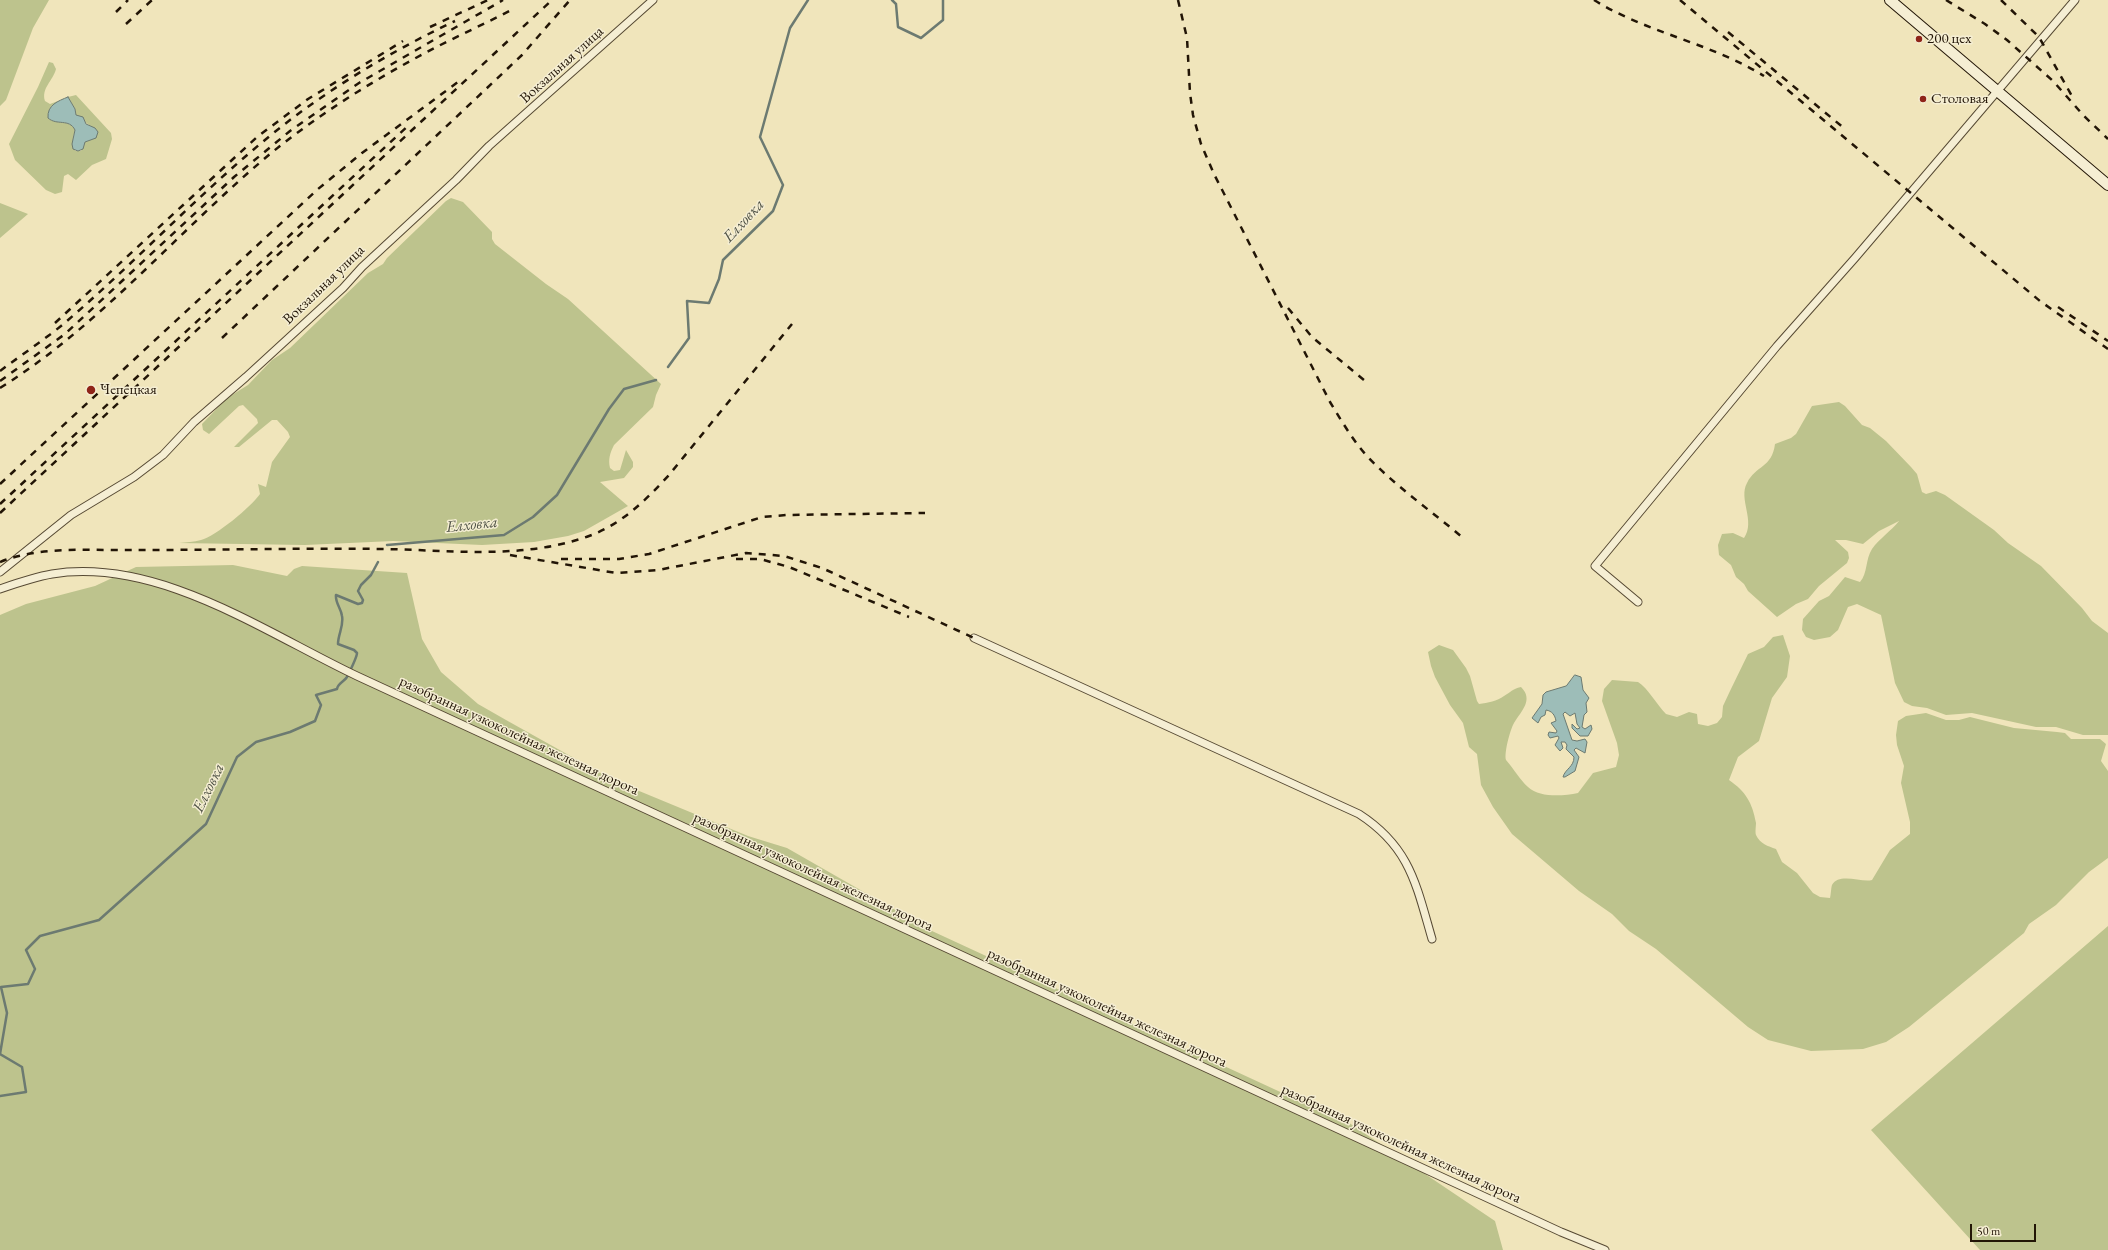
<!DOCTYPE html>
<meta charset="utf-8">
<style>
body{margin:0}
#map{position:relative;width:2108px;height:1250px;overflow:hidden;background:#f0e5bb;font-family:"EB Garamond",serif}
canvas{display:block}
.scale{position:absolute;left:1970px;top:1224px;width:66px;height:18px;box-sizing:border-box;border:2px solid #221506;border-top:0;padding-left:5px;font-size:12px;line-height:14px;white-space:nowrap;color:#221506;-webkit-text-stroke:3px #f5eed3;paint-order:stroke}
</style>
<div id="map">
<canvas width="2108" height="1250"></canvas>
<div class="scale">50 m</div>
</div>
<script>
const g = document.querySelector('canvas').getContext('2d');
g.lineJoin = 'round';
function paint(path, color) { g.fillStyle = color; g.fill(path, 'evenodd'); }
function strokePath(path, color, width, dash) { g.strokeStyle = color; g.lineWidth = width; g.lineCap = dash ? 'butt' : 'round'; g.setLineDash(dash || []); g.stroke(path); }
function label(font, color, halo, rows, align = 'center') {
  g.font = font + ' "EB Garamond",serif'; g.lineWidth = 3; g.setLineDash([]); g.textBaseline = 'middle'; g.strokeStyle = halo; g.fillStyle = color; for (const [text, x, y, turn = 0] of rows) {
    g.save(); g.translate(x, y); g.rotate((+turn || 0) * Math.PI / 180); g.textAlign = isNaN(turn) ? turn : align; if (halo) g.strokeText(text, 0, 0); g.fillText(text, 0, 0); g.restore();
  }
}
const green = new Path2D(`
 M0 0H49L33 28 6 100 0 106Z
 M49 62 53 63 56 69C53 81 41 88 45 101L50 104 58 101 50 108 48 118C57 126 69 118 75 130L73 138 75 151H81L85 142 93 139V128L76 115 75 109 68 97 76 95 111 133 112 139 106 159 92 165 76 180 68 174 64 176 62 192 55 194 46 190 15 160 9 144 38 87Z
 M451 198 463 202 492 232V239L495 244 546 284 568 299 661 384 656 395 653 407 614 445C610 453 608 459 610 468L614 471 620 470 626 450 633 462V467L624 478 600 482 628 506 584 531 568 536 534 542 482 545 393 541 305 545 179 543C186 542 194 542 201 540 216 536 251 507 260 494L258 484 266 487 272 462 290 437 288 432 277 420H272L239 447H234L258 423 257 419 243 405 239 406 209 434 203 430 202 424 227 398 248 385 272 360 290 348 368 273 383 264 387 258 446 201Z
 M0 203 28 214 0 238Z
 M1839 402 1845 406 1862 425 1870 428 1886 441 1911 467 1917 474 1922 492 1926 494 1936 491 1945 495 1994 530 2008 543 2041 566 2082 608 2092 621 2108 633V735H2083L2056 727H2036L1972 713 1946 715 1927 708 1912 706 1904 702 1895 683 1881 615 1857 604 1848 607 1838 630 1830 637 1814 640 1806 637 1802 630 1803 619 1819 601 1829 596 1845 577 1860 582C1868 573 1865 560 1872 549 1879 539 1891 531 1899 521L1879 531 1863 544 1846 540H1835L1848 552 1849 558 1847 563 1819 586 1808 599 1796 604 1777 617 1748 591 1744 584 1736 577 1731 565 1719 555 1718 545 1722 534 1733 533 1744 538C1756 521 1738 499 1747 483 1756 465 1772 468 1775 444L1791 438 1796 434 1812 406Z
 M233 565 287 576 294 569 302 566 407 573 422 639 441 672 478 704 506 720 615 781 748 836 787 848 932 931 1289 1096 1324 1106 1495 1221 1503 1250H0V615L26 604 95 586 136 567Z
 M1783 635 1790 656 1787 677 1772 698 1759 741 1738 757 1729 780C1746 792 1752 802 1756 823 1756 826 1755 832 1756 835 1760 844 1768 846 1776 849L1782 862 1797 873 1813 893 1820 897 1830 898C1831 894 1831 888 1832 885 1839 872 1862 883 1872 880L1890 850 1910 834V822L1901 783 1904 766 1897 745 1896 735 1898 721 1906 716 1926 713 1946 720H1959L1970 717 2014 728 2057 732 2065 733 2071 739H2100L2106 744 2101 761 2108 771V858L2089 872 2056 905 2029 924 2024 933 1909 1027 1886 1042 1863 1049 1811 1051 1768 1040 1748 1027 1656 949 1629 931 1612 914 1579 891 1512 834 1493 807 1481 785 1477 754 1469 747 1463 723 1450 705 1435 677 1431 666 1428 652 1439 645 1453 650 1466 668 1470 676 1477 701 1479 704C1488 703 1497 701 1504 696 1511 692 1512 689 1521 687 1534 700 1521 711 1514 723 1510 730 1504 753 1506 760 1514 769 1520 780 1528 787 1540 798 1563 796 1578 793L1593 773 1616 767 1619 755 1617 743 1602 701 1604 689 1612 680 1638 682C1648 688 1657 705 1666 714L1677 717 1689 712 1697 714 1698 724 1708 726 1717 723 1722 717 1723 706 1730 691 1748 654 1764 647 1773 637Z
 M2108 926V1250H1980L1871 1130Z`);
const water = new Path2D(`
 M68 97 75 109 76 115 83 117 86 124 95 128 98 132 96 138 85 142 83 149 78 151 73 149 72 144 75 130C69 118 57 126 48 118 47 105 58 101 68 97Z
 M1575 675 1581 677 1583 690 1589 698 1586 703 1587 712 1584 715 1582 727 1585 729 1591 725 1592 729 1588 736H1580L1572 728V724L1577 729 1580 728 1577 724 1575 713 1570 716 1565 712 1563 714 1572 740 1577 741 1585 739 1587 742 1585 753 1576 748 1574 750 1579 757 1575 771 1565 777H1563C1565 769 1574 767 1574 757L1566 749 1567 745 1565 742H1561L1563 748 1560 751 1555 745 1559 738 1558 736 1550 738 1548 735 1549 732 1556 733 1557 731 1551 723 1556 721C1555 715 1552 711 1546 710L1545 715 1541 717 1538 723 1532 718 1542 704 1543 695 1546 692 1566 686Z`);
const stream = new Path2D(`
 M892 0 896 4 898 27 921 38 943 20V0
 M668 367 689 338 687 301 709 303 719 279 723 260 773 211 783 185 760 137 790 28 808 0
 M387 545 504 535 533 517 557 495 609 409 624 389 656 380
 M0 1054 7 1013 1 987 28 984 35 969 26 950 40 936 99 920 206 824 237 757 256 742 290 732 315 721 321 705 316 695 337 689C338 683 344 682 347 677 349 673 357 657 357 653L354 650 338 644C338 634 344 626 342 616 341 608 335 603 336 595L358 604 362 603 363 600 358 591 361 585 371 575 378 562
 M0 1054 22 1067 26 1092 0 1096`);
const street = new Path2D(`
 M0 572 71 515 134 477 163 455 194 422 246 377 343 288 362 267 456 180 489 146 653 0
 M0 589C17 583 34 577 52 574 158 557 266 633 357 676L1561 1232 1605 1250
 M1638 602 1595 566 1777 346 1855 258 2075 0
 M974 638 1359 814C1410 847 1416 884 1432 939`);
const secondary = new Path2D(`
 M1890 0 2108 185`);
const rail = new Path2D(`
 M1178 0 1187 38 1190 93 1193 115 1201 144 1214 174 1330 402C1341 420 1352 439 1366 455 1395 486 1430 510 1462 537
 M1594 0C1647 33 1711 43 1764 76
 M1680 0 2040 301 2108 349
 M1946 0 1985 24 2007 40 2053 81 2084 116 2108 139
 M2001 0 2039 37 2073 98
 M116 12 128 0
 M126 24 152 0
 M430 27 488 0
 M1728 32 1845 129
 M2058 307 2108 341
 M1288 308 1312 337 1364 380
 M55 323 257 137 308 99 403 41
 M222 338 522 55 570 0
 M0 371C20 356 41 342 61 326 139 260 208 183 290 120 340 82 398 48 455 21
 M0 381 65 334 234 177 290 131 359 83 503 0
 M0 388C101 325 179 230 270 154 318 115 372 81 427 52 455 37 485 24 513 9
 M0 484 318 189 362 153 458 82
 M0 504 410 124
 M0 513 552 0
 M510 555 616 573 658 570 746 553 784 556 822 568 974 638
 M561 559H619L649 554 762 517 787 515 925 513
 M736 559H760L789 567 909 617
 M0 562C42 545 93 551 138 550 219 550 301 548 382 549 452 550 522 560 589 536 622 524 646 500 669 475L792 324`);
const markers = [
 [1919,39,4,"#8f2418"],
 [1923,99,4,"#8f2418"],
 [91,390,5,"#8f2418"]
];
const poiNames = [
 ["200 цех",1927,39],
 ["Cтоловая",1931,99],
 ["Чепецкая",100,390]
];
const streetNames = [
 ["Вокзальная улица",562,65,-42],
 ["Вокзальная улица",324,285,-44],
 ["разобранная узкоколейная железная дорога",519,736,25],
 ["разобранная узкоколейная железная дорога",813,872,25],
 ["разобранная узкоколейная железная дорога",1107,1008,25],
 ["разобранная узкоколейная железная дорога",1401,1144,25]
];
const waterNames = [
 ["Елховка",744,221,-47],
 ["Елховка",472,525,-6],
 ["Елховка",209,788,-64]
];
paint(green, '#bdc38d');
paint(water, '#9dbdb8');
strokePath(water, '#6c7a71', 1);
strokePath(stream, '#6c7a71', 2.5);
strokePath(street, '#564933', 9);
strokePath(secondary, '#221506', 12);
strokePath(street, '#f5eed3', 7);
strokePath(secondary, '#f5eed3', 10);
strokePath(rail, '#221506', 2.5, [7, 7]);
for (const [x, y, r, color] of markers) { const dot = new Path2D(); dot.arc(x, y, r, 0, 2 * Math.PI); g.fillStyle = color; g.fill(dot); strokePath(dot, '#f5eed3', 1.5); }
label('15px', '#221506', '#f5eed3', poiNames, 'left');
label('15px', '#221506', '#f5eed3', streetNames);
label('italic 16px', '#4d5044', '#f5eed3', waterNames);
</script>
